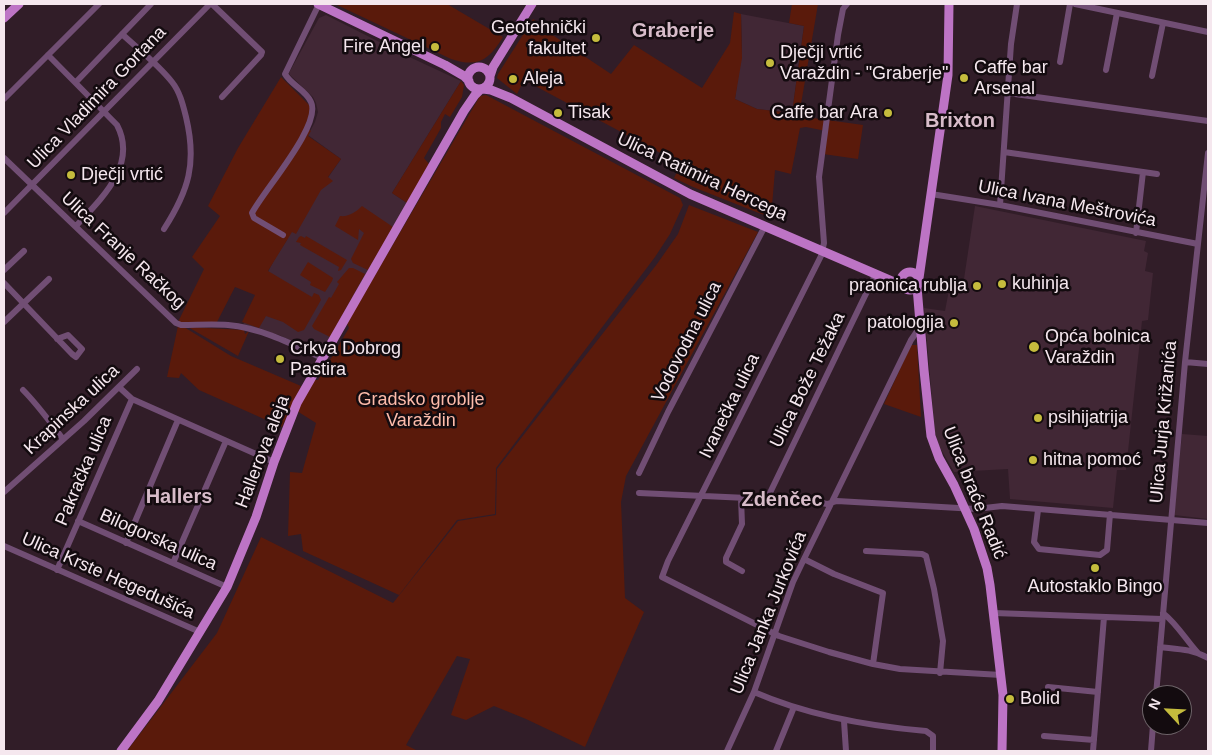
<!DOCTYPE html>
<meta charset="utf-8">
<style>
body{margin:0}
#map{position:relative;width:1212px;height:755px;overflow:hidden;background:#311d28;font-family:Arial,sans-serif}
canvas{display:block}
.frame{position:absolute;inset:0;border:5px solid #f5e7ee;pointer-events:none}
.north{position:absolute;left:1142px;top:685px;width:50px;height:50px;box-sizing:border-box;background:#130b0f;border:1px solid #6d6368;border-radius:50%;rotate:295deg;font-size:14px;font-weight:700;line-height:20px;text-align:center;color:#f5e7ee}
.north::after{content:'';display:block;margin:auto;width:18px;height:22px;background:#c5bc3d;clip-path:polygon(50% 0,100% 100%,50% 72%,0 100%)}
</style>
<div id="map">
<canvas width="1212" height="755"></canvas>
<div class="frame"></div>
<div class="north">N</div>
</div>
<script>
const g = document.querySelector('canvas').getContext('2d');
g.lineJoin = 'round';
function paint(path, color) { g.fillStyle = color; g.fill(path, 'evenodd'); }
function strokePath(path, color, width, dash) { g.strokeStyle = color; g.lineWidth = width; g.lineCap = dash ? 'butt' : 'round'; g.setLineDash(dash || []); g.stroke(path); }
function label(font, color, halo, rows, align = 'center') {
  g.font = font + ' Arial,sans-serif'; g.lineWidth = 5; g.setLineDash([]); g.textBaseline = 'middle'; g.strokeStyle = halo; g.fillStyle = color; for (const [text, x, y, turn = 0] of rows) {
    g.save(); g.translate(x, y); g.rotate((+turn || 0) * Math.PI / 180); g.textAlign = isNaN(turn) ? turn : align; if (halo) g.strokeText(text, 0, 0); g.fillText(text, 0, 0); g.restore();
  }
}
const built = new Path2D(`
 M741 14 804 26 792 113 757 109 735 99 742 47Z
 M326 15 403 54 461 81 392 193 407 203 320 354 279 335 243 325 260 288 274 260 287 240 288 235 341 159 308 135 315 122 318 112 316 103 313 97 290 75 289 73 319 18Z
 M975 206 1146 241 1144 251 1148 253 1145 271 1153 273 1148 320 1142 321 1126 470H1117L1113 508 1010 499 1008 469 954 472 939 446 935 433 924 308 945 311 949 290 962 292Z
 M1182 434 1208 436V519L1174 515Z`);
const green = new Path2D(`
 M335 4H447L503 37C489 60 478 68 451 59Z
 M792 4H818L799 116 863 125 858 159 823 154 826 131 806 127 800 128 791 174 775 170 772 206 774 219 693 187 674 178 681 164 524 80 517 94 497 78 498 74 533 19 552 31 551 34 611 74 634 45 702 88 730 43 734 12 741 14 742 58 735 99 757 109 792 113 804 26 789 23Z
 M281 77 309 105 311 111 305 126 311 131 308 136 341 159 328 177 333 181 321 190 296 234 292 232 268 271 312 297 314 293 319 295 321 300 304 330 298 332 283 322 266 316 259 328 242 322 255 295 235 287 217 322H178L204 269 192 257 220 216 208 206 238 148Z
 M461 81 464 85 462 97 450 117 445 114 441 122V128L424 158 429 164 407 203 392 193Z
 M486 95 680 198 683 205 670 234 655 257 496 468 495 514 457 520 399 595 303 551 301 534 288 536 290 472 302 473 316 423 297 411 314 380H318L349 328 347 323 480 96Z
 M689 205 758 232 626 476 621 502 625 598 644 612 585 747 526 719 494 706 466 720 451 715 470 659 457 656 406 745 418 751H127L217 633 261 537 393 603 458 521 496 515 497 469 657 264 678 234Z
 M362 206 393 227 368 270 353 263 351 259 364 233 359 229 358 240 335 226 340 216C349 217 356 212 362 206Z
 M301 236 305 238 306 236 347 260 341 270 338 271 339 267 300 245 301 243 296 242 299 237Z
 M308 262 333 278 332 281 325 292 310 285 311 282 300 275Z
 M349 268H353L365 274 330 337 314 329 312 326 329 297 331 298 339 284 337 282Z
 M178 326 184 327 231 356 301 386 282 427 199 390 181 373 179 378 167 377Z
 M188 327 244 330 245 334 249 331 238 356Z
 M911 345H917L921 417 884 404Z`);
const minor = new Path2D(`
 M212 4 262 52 261 55 222 97
 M847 4 843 9 838 35 819 177 824 243 821 256 668 561 662 577 779 636 829 652 873 664 900 669 1001 675
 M1075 4 1208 32
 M122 34C138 49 158 64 172 82 180 92 183 105 186 117 197 163 189 190 164 229
 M48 55 117 125C138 165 101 199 76 226
 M1060 62 1070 4
 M1106 70 1117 13
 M1152 76 1163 23
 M76 82 151 4
 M1008 93 1208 121
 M4 99 99 4
 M1004 152 1157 174
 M4 158 176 323 181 325C197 325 212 324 228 325 261 328 292 344 322 358
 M931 194 1000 205 1198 244
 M1000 205 1011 44 1017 4
 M4 213 210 4
 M1136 233 1143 172
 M283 235 254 218 252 213C264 190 322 125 311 102 306 90 291 85 285 74L319 4
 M4 270 24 251
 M4 283 72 354 76 357 82 349 68 335 57 339
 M4 322 49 279
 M1185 362 1208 364
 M23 390C38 405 50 422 63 439
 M132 399 274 462
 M639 473 668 412 765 226
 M4 492 84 421 137 369
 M639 493 812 501 827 504 837 501 976 509 1002 506 1208 523
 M741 498 742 524 726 558V562L742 571
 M767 499 876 273
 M1038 510 1034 542 1039 549 1100 555 1107 550 1110 514
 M78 521 227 587
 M126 543 178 420
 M4 546 200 632
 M866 551 922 554 926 556 934 589 943 641 940 673
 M804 559 834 574 883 593 873 664
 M173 563 226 441
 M57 570 132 399 120 388
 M994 613 1162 619
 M1163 613C1177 624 1186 640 1198 653
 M1160 647C1177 649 1193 649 1208 658
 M1048 687 1098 692
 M754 692C809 716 867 726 926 731L933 736V751
 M1156 695 1185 362 1208 153
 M844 721 846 751
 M1044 736 1094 740
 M727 751 754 692 793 582 804 559 911 340 920 327
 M776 751 794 707
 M1093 751 1104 617
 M1151 751 1153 725`);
const major = new Path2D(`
 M318 4 445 65 464 76 469 81
 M4 18 19 4
 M468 78a11 11 0 1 1 22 0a11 11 0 1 1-22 0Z
 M490 76 493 67 532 4
 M483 89 491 90 511 98 690 194 901 285
 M901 281a9 9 0 1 1 18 0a9 9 0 1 1-18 0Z
 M919 278 948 75 949 4
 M917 287 924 370 931 436 939 458 954 485 974 529 987 568 990 585 1003 695 1002 751
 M121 751 158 701 227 587 256 517 274 462 297 403 464 111 475 95 481 89`);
const markers = [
 [596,38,5,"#c5bc3d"],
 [435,47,5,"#c5bc3d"],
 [770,63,5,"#c5bc3d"],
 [964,78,5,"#c5bc3d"],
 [513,79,5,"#c5bc3d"],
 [558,113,5,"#c5bc3d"],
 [888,113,5,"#c5bc3d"],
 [71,175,5,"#c5bc3d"],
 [1002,284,5,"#c5bc3d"],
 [977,286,5,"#c5bc3d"],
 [954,323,5,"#c5bc3d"],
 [1034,347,6,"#c5bc3d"],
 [280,359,5,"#c5bc3d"],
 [1038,418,5,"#c5bc3d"],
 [1033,460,5,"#c5bc3d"],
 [1095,568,5,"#c5bc3d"],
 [1010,699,5,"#c5bc3d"]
];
const poiNames = [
 ["Geotehnički",586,28,"right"],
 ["fakultet",586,49,"right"],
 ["Fire Angel",425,47,"right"],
 ["Dječji vrtić",780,53],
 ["Varaždin - \"Graberje\"",780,74],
 ["Caffe bar",974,68],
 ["Arsenal",974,89],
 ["Aleja",523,79],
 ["Tisak",568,113],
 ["Caffe bar Ara",878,113,"right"],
 ["Dječji vrtić",81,175],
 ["kuhinja",1012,284],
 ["praonica rublja",967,286,"right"],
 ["patologija",944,323,"right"],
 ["Opća bolnica",1045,337],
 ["Varaždin",1045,358],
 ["Crkva Dobrog",290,349],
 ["Pastira",290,370],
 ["psihijatrija",1048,418],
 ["hitna pomoć",1043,460],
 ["Autostaklo Bingo",1095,587,"center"],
 ["Bolid",1020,699]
];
const streetNames = [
 ["Ulica Vladimira Gortana",97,98,-46],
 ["Ulica Ratimira Hercega",702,177,25],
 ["Ulica Ivana Meštrovića",1067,204,11],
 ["Ulica Franje Račkog",123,251,43],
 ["Vodovodna ulica",687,342,-63],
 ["Ulica Bože Težaka",808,380,-64],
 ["Ivanečka ulica",730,406,-64],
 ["Krapinska ulica",72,410,-43],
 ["Ulica Jurja Križanića",1164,422,-85],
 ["Hallerova aleja",263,452,-69],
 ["Pakračka ulica",84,471,-67],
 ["Ulica braće Radić",974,493,68],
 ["Bilogorska ulica",158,540,24],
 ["Ulica Krste Hegedušića",108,576,24],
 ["Ulica Janka Jurkovića",769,613,-68]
];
const parkNames = [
 ["Gradsko groblje",421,400],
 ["Varaždin",421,421]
];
const quarterNames = [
 ["Graberje",673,31],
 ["Brixton",960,121],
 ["Hallers",179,497],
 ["Zdenčec",782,500]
];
paint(built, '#412735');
paint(green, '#5a1a0b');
strokePath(minor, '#714e74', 6);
strokePath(major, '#bd74c5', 9);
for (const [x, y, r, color] of markers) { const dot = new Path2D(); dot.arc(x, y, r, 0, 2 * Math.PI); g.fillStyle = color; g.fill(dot); strokePath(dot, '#130b0f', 2); }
label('18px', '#f5e7ee', '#130b0f', poiNames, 'left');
label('18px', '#f5e7ee', '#130b0f', streetNames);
label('18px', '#fdbbaa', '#130b0f', parkNames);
label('bold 20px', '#d7bcc9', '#130b0f', quarterNames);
</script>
